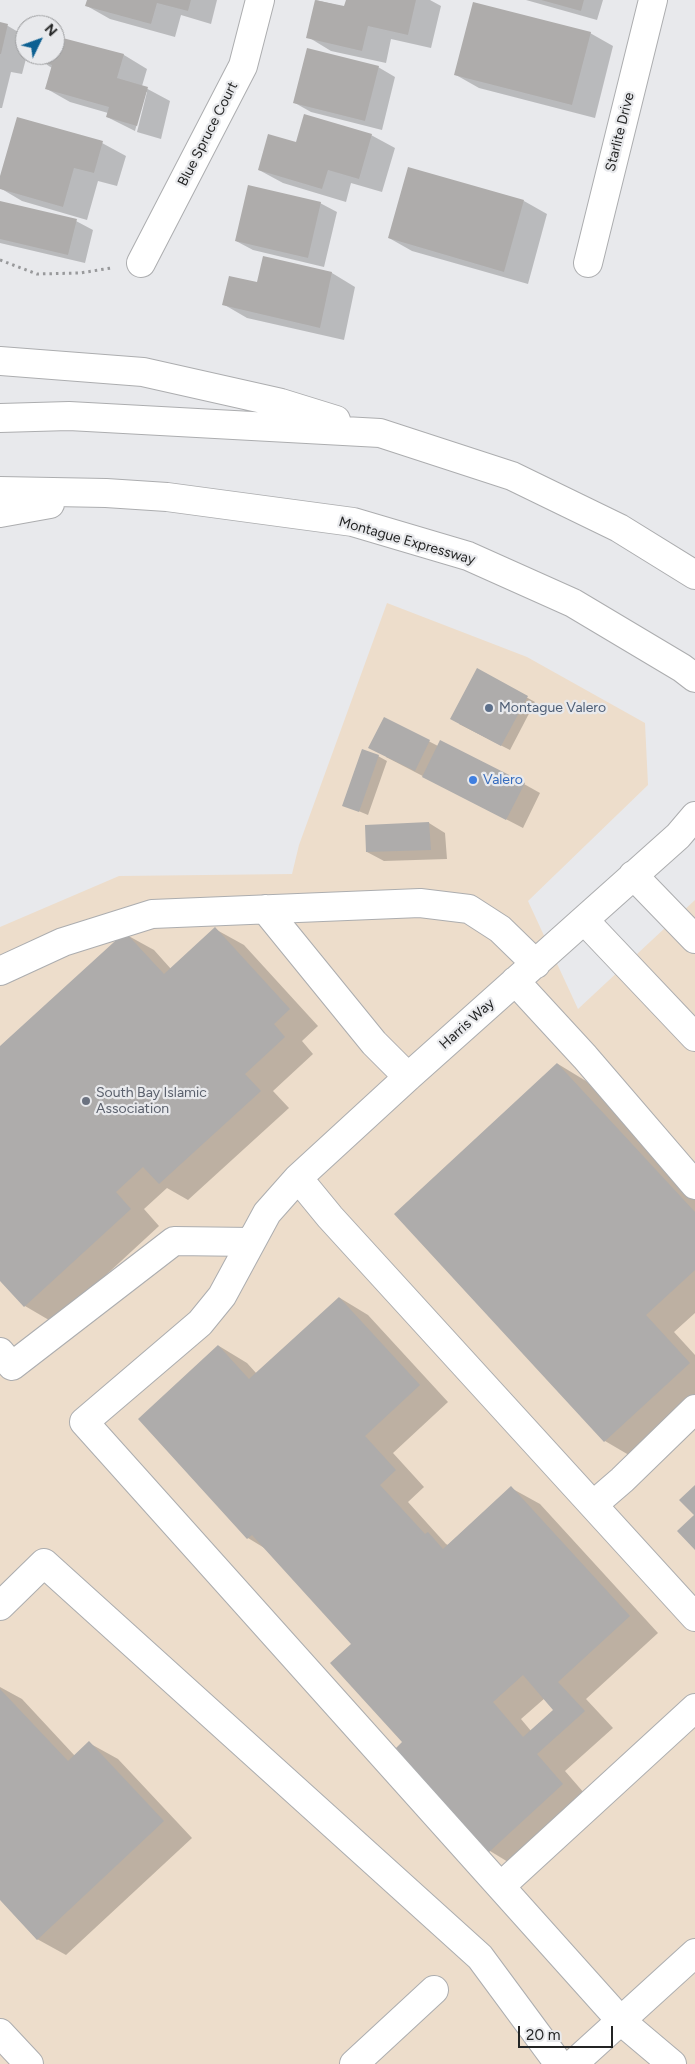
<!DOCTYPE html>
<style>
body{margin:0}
#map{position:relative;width:695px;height:2064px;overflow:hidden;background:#e8e9ec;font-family:Figtree,sans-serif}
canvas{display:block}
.north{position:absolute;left:15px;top:15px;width:50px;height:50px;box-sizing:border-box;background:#e8e9ec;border:1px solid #999a9c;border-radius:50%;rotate:48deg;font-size:14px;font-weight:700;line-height:20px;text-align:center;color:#232424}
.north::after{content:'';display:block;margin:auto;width:18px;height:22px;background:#0c6092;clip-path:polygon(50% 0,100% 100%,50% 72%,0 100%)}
.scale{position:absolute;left:518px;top:2026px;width:95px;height:22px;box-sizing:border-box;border:2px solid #232424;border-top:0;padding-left:6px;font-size:15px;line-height:18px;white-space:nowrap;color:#232424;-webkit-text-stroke:4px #e8e9ec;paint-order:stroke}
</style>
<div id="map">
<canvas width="695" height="2064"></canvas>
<div class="north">N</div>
<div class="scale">20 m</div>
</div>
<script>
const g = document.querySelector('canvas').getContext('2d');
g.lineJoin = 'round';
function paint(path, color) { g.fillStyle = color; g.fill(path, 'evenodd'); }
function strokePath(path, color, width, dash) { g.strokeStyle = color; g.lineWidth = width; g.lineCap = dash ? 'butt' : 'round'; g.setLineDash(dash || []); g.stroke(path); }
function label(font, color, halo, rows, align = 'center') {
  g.font = font + ' Figtree,sans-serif'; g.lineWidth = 4.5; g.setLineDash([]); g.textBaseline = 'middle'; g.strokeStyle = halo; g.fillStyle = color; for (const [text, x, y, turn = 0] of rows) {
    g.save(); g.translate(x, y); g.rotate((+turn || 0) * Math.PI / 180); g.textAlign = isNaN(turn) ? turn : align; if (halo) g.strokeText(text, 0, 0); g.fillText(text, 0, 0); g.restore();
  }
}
const commercial = new Path2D(`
 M387 603 527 657 645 723 648 785 528 901 578 1009 695 900V2064H0V927L119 876 292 874 299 845Z`);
const shadow = new Path2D(`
 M88 0H217L211 24 181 15 175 37 110 19 87 6Z
 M316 0 345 7 347 0H430L441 6 431 48 391 39 386 63 331 51 308 37Z
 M526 0H603L597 20Z
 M0 24 8 26 25 36V55H27L22 74 11 72 2 108H0Z
 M590 33 613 46 595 118 479 88 456 75Z
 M55 37 124 55 147 69 142 86 170 101 161 139 137 132 147 92H145L135 131 107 117 108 113 70 102 47 89 52 68 38 59 39 55H55Z
 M378 67 395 77 382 130 311 112 295 103Z
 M371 135 395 148 382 192 351 183 346 202 283 183 259 170 296 144Z
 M102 143 126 156 117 186 98 181 87 220 22 201 0 188V181Z
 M524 201 547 214 528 284 412 251 389 238Z
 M0 203 76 221 93 230 85 263 0 243Z
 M320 203 337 212 324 267 253 250 236 241Z
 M264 257 332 273 355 287 344 340 247 318 223 304 258 284Z
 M477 670 535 702 510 750 459 724Z
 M384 718 438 746 524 784 540 793 523 828 386 757Z
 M378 756 387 761 368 815 344 805Z
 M429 823 445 833 447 859 384 861 367 852Z
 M215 929 244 945 318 1026 302 1041 313 1054 273 1091 289 1108 188 1200 167 1188 144 1209 159 1226 54 1323 25 1306 0 1279V1048L125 934 154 950 171 969Z
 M558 1064 586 1081 695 1198V1313L674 1332 695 1355V1402L634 1458 605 1441 396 1214Z
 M340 1298 368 1315 448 1402 393 1453 424 1487 408 1502 446 1544 448 1545 511 1488 540 1504 658 1633 586 1699 613 1728 565 1771 591 1801 518 1868 490 1851 404 1742 353 1644 266 1549 248 1538 219 1346 247 1363 257 1374ZM545 1698 555 1710 531 1731 521 1719Z
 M0 1687 22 1699 75 1756 89 1743 118 1759 192 1838 66 1955 37 1939 0 1899Z`);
const building = new Path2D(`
 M87 0H191L188 11 157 3 151 24 85 6Z
 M315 0 344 6 346 0H416L408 35 368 26 362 51 306 38Z
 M541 0H584L581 11Z
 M473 2 591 32 572 105 454 75Z
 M0 22 8 24 1 54H0Z
 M55 36 124 54 117 78 148 87 137 126 106 117 109 107 45 89 52 65 36 60 38 55H55Z
 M307 48 379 66 365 121 293 103Z
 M304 114 372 134 359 179 328 170 322 189 258 170 268 134 296 142Z
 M17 117 103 141 94 173 74 168 63 207 0 189V176Z
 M408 167 524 200 504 272 388 238Z
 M248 185 321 202 308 258 235 241Z
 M0 201 77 219 68 255 0 239Z
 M263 256 332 272 320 328 222 305 229 276 257 282Z
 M477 668 528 696 501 746 450 719Z
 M384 717 430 740 415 771 368 748Z
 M440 740 525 783 506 820 422 777Z
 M362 749 379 755 359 812 342 806Z
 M429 822 431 850 366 852 365 825Z
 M215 927 290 1009 274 1024 285 1037 245 1074 261 1091 159 1184 143 1167 116 1192 131 1209 24 1307 0 1281V1046L125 932 164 974Z
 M557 1063 695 1212V1270L646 1315 690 1363 604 1442 394 1214Z
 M339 1297 420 1385 365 1436 396 1470 380 1485 425 1534 428 1532 443 1549 511 1486 630 1616 558 1682 585 1711 537 1754 563 1784 489 1852 395 1749 402 1742 330 1663 351 1644 252 1535 247 1539 138 1419 218 1345 249 1379ZM523 1675 553 1710 523 1737 493 1702Z
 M695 1485V1550L677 1531 694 1515 679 1500Z
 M0 1689 68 1761 89 1741 164 1821 37 1940 0 1900Z`);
const path = new Path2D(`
 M0 260 37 274 80 273 111 268`);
const minor = new Path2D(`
 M141 263 243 66 260 0
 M588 263 653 0
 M633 875 695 939
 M265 909 374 1043 408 1077
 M584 920 695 1037
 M0 971 63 942 152 914 420 903 469 909 500 929 536 964
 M515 981 585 1057 695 1185
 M298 1178 330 1217 695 1617
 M0 1352 12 1366 174 1241 251 1242
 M593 1505 622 1480 695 1409
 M0 1606 44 1563 480 1957 559 2064
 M501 1886 695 1708
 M0 2033 29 2064
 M354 2064 434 1990
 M672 2064 621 2021 84 1422 200 1323 222 1296 267 1213 298 1178 408 1077 678 836 695 816`);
const major = new Path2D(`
 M573 2064 695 1953`);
const highway = new Path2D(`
 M0 361 143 372 281 403 336 420
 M0 418 69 416 380 433 512 476 619 528 695 575
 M0 491 106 493 167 497 353 522 468 556 573 603 682 668 695 678
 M0 513 50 504`);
const markers = [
 [489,708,5,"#5c6f8a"],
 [473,780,5,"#3f7fe0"],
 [86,1101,5,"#6b7280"]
];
const streetNames = [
 ["Starlite Drive",620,132,-76],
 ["Blue Spruce Court",208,134,-63],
 ["Montague Expressway",407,541,16],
 ["Harris Way",467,1024,-42]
];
const serviceNames = [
 ["Montague Valero",499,708]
];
const shopNames = [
 ["Valero",483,780]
];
const worshipNames = [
 ["South Bay Islamic",96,1093],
 ["Association",96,1109]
];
paint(commercial, '#edddcb');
paint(shadow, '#0003');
paint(building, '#aeacab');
strokePath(minor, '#acadaf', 30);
strokePath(major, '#acadaf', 30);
strokePath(highway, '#acadaf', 30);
strokePath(path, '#98999b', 3, [2.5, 4]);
strokePath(minor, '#fff', 28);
strokePath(major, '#fff', 28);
strokePath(highway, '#fff', 28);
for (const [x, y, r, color] of markers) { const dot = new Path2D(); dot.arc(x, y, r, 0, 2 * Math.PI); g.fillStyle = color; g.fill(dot); strokePath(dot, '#e8e9ec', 2); }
label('14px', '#232424', '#e8e9ec', streetNames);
label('14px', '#4e5e75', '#e8e9ec', serviceNames, 'left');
label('14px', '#366cbe', '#e8e9ec', shopNames, 'left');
label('14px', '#5b616d', '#e8e9ec', worshipNames, 'left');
</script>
